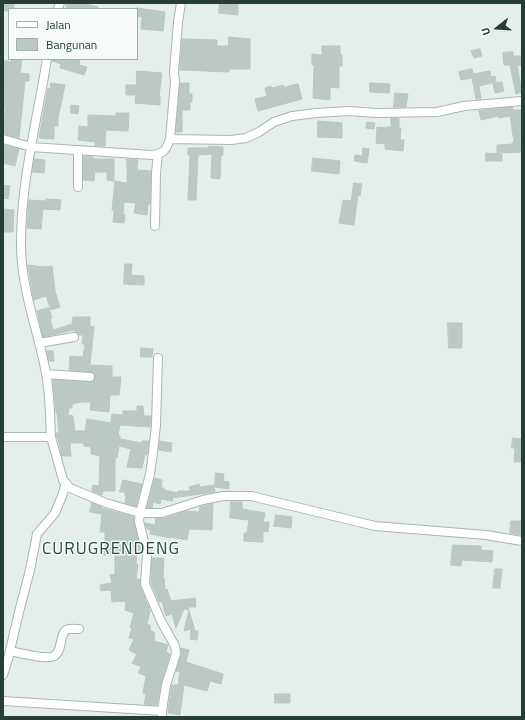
<!DOCTYPE html>
<style>
body{margin:0}
#map{position:relative;width:525px;height:720px;overflow:hidden;background:#e6eeea;font-family:"Titillium Web",sans-serif}
canvas{display:block}
.frame{position:absolute;inset:0;border:4px solid #263e37;pointer-events:none}
.legend{position:absolute;left:8px;top:8px;width:130px;height:52px;box-sizing:border-box;background:#f6faf8;border:1px solid #a3afab;margin:0;padding:5px 7px;list-style:none;font-size:12px;color:#263e37}
.legend li{display:flex;align-items:center;gap:8px;height:20px}
.legend b{width:20px;border:1px solid #a3afab}
.north{position:absolute;left:477px;top:8px;width:40px;height:40px;-webkit-text-stroke:3px #f6faf8;paint-order:stroke;rotate:253deg;font-size:11px;font-weight:700;line-height:16px;text-align:center;color:#263e37}
.north::after{content:'';display:block;margin:auto;width:14px;height:18px;background:#263e37;clip-path:polygon(50% 0,100% 100%,50% 72%,0 100%)}
</style>
<div id="map">
<canvas width="525" height="720"></canvas>
<div class="frame"></div>
<ul class="legend">
<li><b style="height:5px;background:#fff"></b>Jalan</li>
<li><b style="height:11px;background:#bbc8c3"></b>Bangunan</li>
</ul>
<div class="north">U</div>
</div>
<script>
const g = document.querySelector('canvas').getContext('2d');
g.lineJoin = 'round';
function paint(path, color) { g.fillStyle = color; g.fill(path, 'evenodd'); }
function strokePath(path, color, width, dash) { g.strokeStyle = color; g.lineWidth = width; g.lineCap = dash ? 'butt' : 'round'; g.setLineDash(dash || []); g.stroke(path); }
function label(font, color, halo, rows, align = 'center') {
  g.font = font + ' "Titillium Web",sans-serif'; g.lineWidth = 3; g.setLineDash([]); g.textBaseline = 'middle'; g.strokeStyle = halo; g.fillStyle = color; for (const [text, x, y, turn = 0] of rows) {
    g.save(); g.translate(x, y); g.rotate((+turn || 0) * Math.PI / 180); g.textAlign = isNaN(turn) ? turn : align; if (halo) g.strokeText(text, 0, 0); g.fillText(text, 0, 0); g.restore();
  }
}
const building = new Path2D(`
 M4 3H14V9H9V11H3Z
 M67 3H82L98 7 97 9H66Z
 M220 3H238V15L219 13Z
 M137 8 165 12 163 31 141 29 142 17 137 16Z
 M229 37 250 39V69H229V72L180 70 182 39 217 40V46H228Z
 M322 46H340V55H342V66H339V88L330 87V100L313 98 314 65H312V54L322 55Z
 M480 49 482 56 474 58 471 51Z
 M513 52V56H522V65H517L522 92 516 94 510 65H504L503 53Z
 M12 59 22 60 20 73 29 74V81H25L19 138 4 134 5 109 3 108 5 96 3 95V60L11 62Z
 M52 59H80L79 65 87 67 84 75 60 68 61 64 52 61Z
 M472 69 473 74 490 71 491 77 495 76 496 82 479 86 481 99H476L472 78 461 80 459 72Z
 M137 71 162 73 159 96H160V105L135 103 136 95H126V85H136Z
 M502 82 504 91 495 93 493 84Z
 M51 83 65 85 58 118V126H54V139L39 138 48 88 50 89Z
 M180 83H189V94H192V102H190V110H182V132H176Z
 M370 83 390 84 389 93 370 92Z
 M298 84 302 99 258 111 255 99 267 96 265 88 271 86 272 88 283 85 284 87Z
 M395 93 408 94 406 107H394Z
 M71 105 79 106 78 114 71 113Z
 M512 107 513 110H522V140H520L521 152 497 153V145L513 144 512 143 514 142 510 116 499 118 498 116 481 120 479 111Z
 M116 113H129L128 131 106 130 105 146H95V142L78 140 79 126 88 127V115L116 116Z
 M391 118H399V128H401L400 140H404L403 151 385 149V144L376 143 377 127 387 128V127H391Z
 M318 121 342 123V138L318 137Z
 M367 122 375 123 374 129 366 128Z
 M3 145 19 149 15 166 3 163Z
 M209 146 223 147V155H221L220 179 211 178 212 154 198 155 196 200H188L190 155H188V148H209Z
 M363 148 369 149 367 163 354 161 355 155 362 156Z
 M486 153 502 154V161H486Z
 M84 156 93 157V159H114V181L107 180V172H95L94 181 84 180Z
 M313 158 340 161 339 174 312 171Z
 M34 159 45 160 44 173 32 172Z
 M127 159 138 160 137 170 151 171 150 204H148L147 215 134 213 136 203 124 202 123 215H125L124 223 113 222 114 211 112 210 115 181 127 183Z
 M354 183 362 184 360 196 358 195 354 225 339 223 343 200 351 201Z
 M3 185 10 186 8 199 3 198Z
 M46 199 61 200 60 210 43 209 41 229 27 228 29 200 46 201Z
 M3 209 14 210 13 232H3Z
 M125 264H132L131 275 144 276V285L124 284Z
 M28 265 43 267 52 266 55 291 60 307 51 310 46 296 34 300Z
 M49 308 52 318H50L53 330 72 324 73 317H90V326L94 327 90 365 112 366V377H121L119 395H110L109 412 90 410 91 402H81L72 404V408H69L68 415 73 416 75 431H85L87 419 111 423 112 414 123 415V411H137V406H143L144 416H151L150 427 120 425 118 435 120 436V439L142 443V441H149L147 455 145 454 142 468 127 467 131 449 119 446 117 458 115 457V491H103L102 495 92 491 93 485 99 486 100 456 91 454V447L84 446V443H70L71 456H62L58 439 56 436V433H59L57 413H56L53 380 90 382 94 380 95 377 93 373 91 372 69 370 70 356 83 357 85 344H82L83 335H79L74 330 43 337 37 311Z
 M448 323H462V348H449Z
 M141 348 153 349 152 357H141Z
 M47 351H53L54 361H49Z
 M513 438 522 439V462H514L515 448H512Z
 M160 441 172 443 171 452 159 450Z
 M216 473 224 474 223 481 229 482V489L215 487Z
 M155 478 162 480 161 488H164V490L178 493V491H190L189 487 199 484 200 487 214 485 215 492 172 498 173 501 161 499 160 504 153 502 152 508H147Z
 M123 480 142 484 136 506 125 503 126 496H125V492H120Z
 M231 502H242V509L265 513 263 522H269L268 532 263 531V542L244 541V533H247L249 520 230 518Z
 M92 503 102 507 101 508 134 517V522L140 549V551H137L136 564H138L136 579H140V586L145 597V601H146L149 607V610L150 611 147 624 151 626 150 630 155 633 154 641 168 645 166 652 170 654 161 683 157 705 144 704 146 694 143 693 146 676 138 673 141 667 132 663 137 654 129 650 134 639 129 638 132 628H130L134 613 125 610 126 601 112 602 111 590 101 591 100 585 112 583 110 575 115 574V555H102V548H105V532H100L102 514 90 512Z
 M213 504 212 530 189 529 187 540 171 537V538L150 534 151 530 147 529 145 523 155 525 156 518H166L185 511 199 512 200 507Z
 M276 515 292 517 291 528 274 526Z
 M511 521H522V535L510 533Z
 M453 545 481 546V550L493 551 492 562 462 560 461 566 451 565Z
 M152 558H164L163 578H164L165 590 167 589 171 601 195 598 196 607H188L195 631H198L197 640 190 639 191 629 184 631 189 610 184 609 176 628 172 614 166 616 162 602H159L153 586V588L151 583Z
 M495 569H502L500 588H493Z
 M181 648 189 650 186 662 223 674 221 684 210 681 207 691 184 685 180 715 168 713V711L172 685H178L180 672 176 671 181 655Z
 M275 694H290V703H275Z`);
const street = new Path2D(`
 M58 9 60 3
 M47 59C37 121 20 185 21 248 22 291 38 331 46 373 50 394 50 416 51 437
 M3 139 31 147 151 155C164 154 166 150 170 139L231 140 246 138 259 132 274 122 292 116 316 113 349 111 376 113 437 112 464 106 522 101
 M170 139 175 82 174 72 178 22 181 3
 M78 187V150
 M155 226 156 173 158 154
 M39 343 74 337
 M158 358 156 425 153 452 150 474 140 513 139 521 147 555 145 584 161 621 175 646 176 654 166 685 162 711V717
 M46 374 90 377
 M3 437H51L63 480 70 488 106 503 140 513H162L203 500 223 496H251L375 526 486 535 522 541
 M10 651C20 653 46 660 54 656 63 651 59 635 66 630 69 628 75 629 79 629
 M3 675 8 659 19 612 30 570 37 534 55 513 62 496 66 483
 M3 701 162 711`);
const quarterNames = [
 ["CURUGRENDENG",111,550]
];
paint(building, '#bbc8c3');
strokePath(building, '#b9c7c1', 1);
strokePath(street, '#a9b6b1', 10);
strokePath(street, '#fff', 8);
g.letterSpacing = '1px';
label('17px', '#244f43', '#f6faf8', quarterNames);
g.letterSpacing = '0px';
</script>
